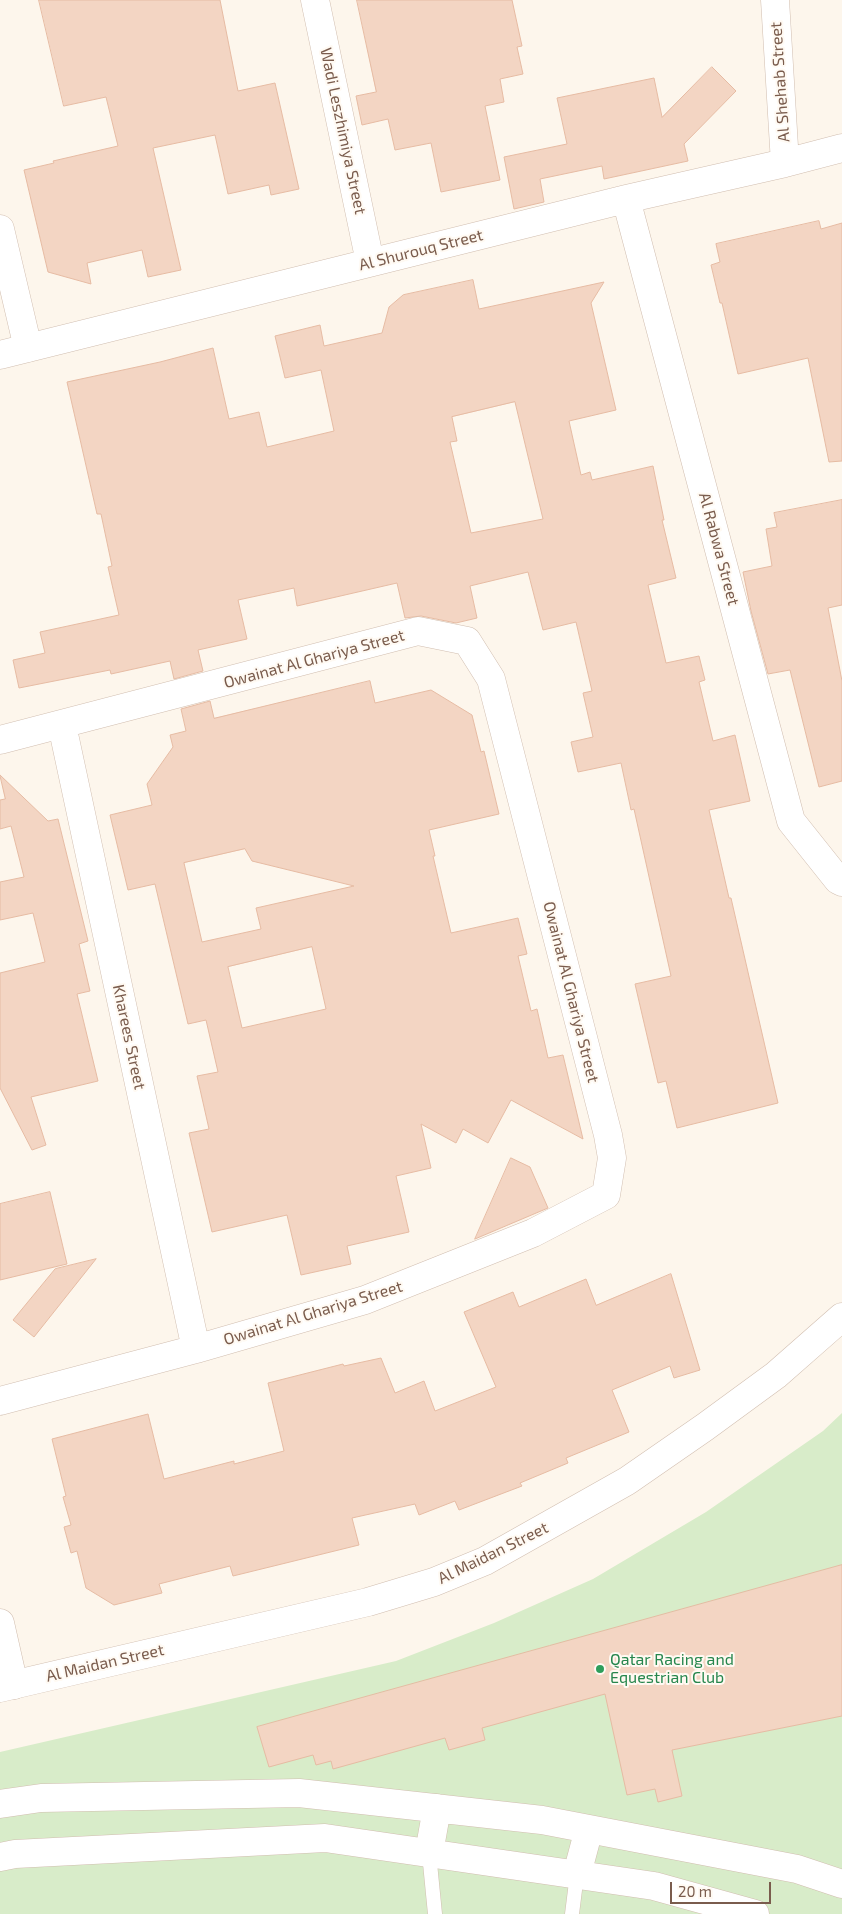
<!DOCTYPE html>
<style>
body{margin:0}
#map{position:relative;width:842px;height:1914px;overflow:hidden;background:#fdf6ec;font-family:"Exo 2",sans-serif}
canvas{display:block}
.scale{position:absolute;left:670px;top:1882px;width:101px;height:22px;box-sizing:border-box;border:2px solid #7a5c4d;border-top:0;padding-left:6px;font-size:15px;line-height:18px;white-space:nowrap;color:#7a5c4d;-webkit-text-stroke:4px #fffaf3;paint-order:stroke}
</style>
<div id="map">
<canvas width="842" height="1914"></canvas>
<div class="scale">20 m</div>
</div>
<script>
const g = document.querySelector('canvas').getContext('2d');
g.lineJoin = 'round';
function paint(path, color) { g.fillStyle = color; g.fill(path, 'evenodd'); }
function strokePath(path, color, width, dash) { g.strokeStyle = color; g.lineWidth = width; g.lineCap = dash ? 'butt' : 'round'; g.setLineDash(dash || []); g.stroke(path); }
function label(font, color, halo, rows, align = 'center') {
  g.font = font + ' "Exo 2",sans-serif'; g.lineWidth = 4; g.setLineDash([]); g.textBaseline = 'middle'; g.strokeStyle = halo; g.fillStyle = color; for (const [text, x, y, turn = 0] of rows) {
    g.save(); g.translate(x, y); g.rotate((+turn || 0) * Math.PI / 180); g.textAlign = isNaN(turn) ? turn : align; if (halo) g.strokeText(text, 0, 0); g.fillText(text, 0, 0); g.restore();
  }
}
const green = new Path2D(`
 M842 1413V1914H0V1752L396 1661 494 1623 593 1579 706 1512 823 1431Z`);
const building = new Path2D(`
 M39 0H220L238 91 275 83 299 189 271 195 269 185 228 194 215 135 153 148 181 270 148 277 142 250 87 263 91 284 48 272 24 170 54 163 53 161 118 146 106 97 64 106Z
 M357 0H512L522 46 517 47 523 74 500 79 504 102 485 106 500 180 441 192 431 143 395 150 388 119 362 125 356 96 376 92Z
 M712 67 736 91 684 144 688 161 604 179 602 166 540 179 544 202 514 209 504 157 567 144 557 98 654 78 662 117Z
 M819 221 821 229 842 223V461L829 462 808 358 738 374 722 303H720L711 265 720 262 716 244Z
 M473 280 479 309 604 282 591 303 616 410 569 421 581 475 590 472 592 480 653 466 664 520H662L676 578 648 585 666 663 699 656 705 680 699 682 713 741 735 735 750 801 709 810 729 898H731L778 1103 677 1128 666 1081 658 1083 635 984 671 976 634 809 631 810 621 763 578 772 571 742 593 737 583 693 592 691 576 622 543 630 528 572 470 586 477 618 456 623 421 616 405 618 397 583 297 606 294 588 238 600 247 639 198 650 203 671 174 679 170 661 111 674 110 670 19 688 13 660 45 653 40 632 119 615 108 567 112 566 101 514H97L67 382 160 362 213 348 229 419 259 412 267 447 334 431 321 370 285 378 275 336 320 325 324 346 382 333 389 307 403 295ZM515 402 543 519 471 533 450 442 457 441 452 417Z
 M842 500V605L828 608 842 681V781L819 787 790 670 768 674 751 611 743 572 772 566 766 529 777 527 774 513Z
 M370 681 375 703 431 690 472 715 481 752 484 751 499 814 429 830 435 856H433L451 933 518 918 527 954 518 956 531 1011 537 1009 548 1058 563 1055 583 1139 511 1100 488 1143 463 1129 456 1143 421 1124 431 1168 396 1176 409 1232 347 1246 351 1264 301 1275 287 1215 212 1232 189 1133 209 1129 197 1076 218 1072 206 1020 188 1024 155 884 128 890 110 815 152 805 147 784 173 747 170 735 186 731 181 709 210 701 214 718ZM245 849 252 861 354 886 256 908 261 929 202 942 184 863ZM312 947 326 1009 242 1028 228 967Z
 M0 775 48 821 58 819 88 941 79 944 90 991 77 994 98 1081 31 1097 46 1145 32 1150 0 1088V973L45 962 33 913 0 920V882L24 877 11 826 0 829V800L5 799Z
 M511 1158 530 1167 548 1208 475 1239Z
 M50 1192 67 1264 0 1280V1204Z
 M96 1259 34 1337 13 1320 55 1269Z
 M671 1274 700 1370 674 1378 670 1366 612 1390 629 1432 566 1458 568 1463 520 1483 522 1486 459 1510 455 1501 419 1515 415 1504 352 1518 359 1545 233 1576 230 1566 159 1584 162 1593 114 1605 86 1588 77 1551 71 1553 64 1527 71 1525 63 1497 66 1496 52 1439 148 1414 164 1479 234 1461V1464L284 1451 268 1383 343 1364 344 1366 381 1358 395 1393 424 1381 435 1411 496 1387 464 1312 513 1292 519 1307 586 1279 596 1305Z
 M842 1565V1716L672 1750 682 1796 658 1802 655 1789 627 1795 605 1694 482 1728 485 1740 449 1750 445 1738 333 1769 331 1761 316 1765 313 1755 269 1767 257 1727Z`);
const service = new Path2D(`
 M429 1853 435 1914
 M572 1914 577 1874`);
const minor = new Path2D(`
 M315 0 370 262
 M775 0 785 163
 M626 199 791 821 838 880 842 882
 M0 229 28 348
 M0 355 626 199 785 163 842 148
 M62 725 196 1349
 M0 740 418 631 467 641 491 679 608 1135 612 1158 606 1195 533 1233 365 1300 196 1349 0 1401
 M0 1623 14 1685
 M0 1804 41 1798 299 1793 542 1820 797 1869 842 1884
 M429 1853 437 1808
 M0 1857 15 1854 325 1838 654 1886 755 1914
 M577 1874 589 1829`);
const tertiary = new Path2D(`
 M0 1688 368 1602 434 1582 485 1561 627 1481 705 1427 776 1375 842 1317`);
const markers = [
 [600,1669,5,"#2e9e5b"]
];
const streetNames = [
 ["Al Shehab Street",780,82,-94],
 ["Wadi Leszhimiya Street",343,131,78],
 ["Al Shurouq Street",421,250,-14],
 ["Al Rabwa Street",719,549,75],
 ["Owainat Al Ghariya Street",314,659,-15],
 ["Owainat Al Ghariya Street",571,992,76],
 ["Kharees Street",129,1037,78],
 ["Owainat Al Ghariya Street",313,1313,-17],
 ["Al Maidan Street",493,1553,-26],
 ["Al Maidan Street",105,1663,-13]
];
const leisureNames = [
 ["Qatar Racing and",610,1660],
 ["Equestrian Club",610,1678]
];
paint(green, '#d8ecc9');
paint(building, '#f3d5c3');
strokePath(building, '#e6bba3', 1);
strokePath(service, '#d1beb0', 15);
strokePath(minor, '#d1beb0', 29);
strokePath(tertiary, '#d1beb0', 29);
strokePath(service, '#fff', 14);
strokePath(minor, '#fff', 28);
strokePath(tertiary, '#fff', 28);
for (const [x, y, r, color] of markers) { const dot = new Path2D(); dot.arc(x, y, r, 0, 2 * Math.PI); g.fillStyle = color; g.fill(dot); strokePath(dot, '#fffaf3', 2); }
label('16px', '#7a5c4d', '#fffaf3', streetNames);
label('16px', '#27864d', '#fffaf3', leisureNames, 'left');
</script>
